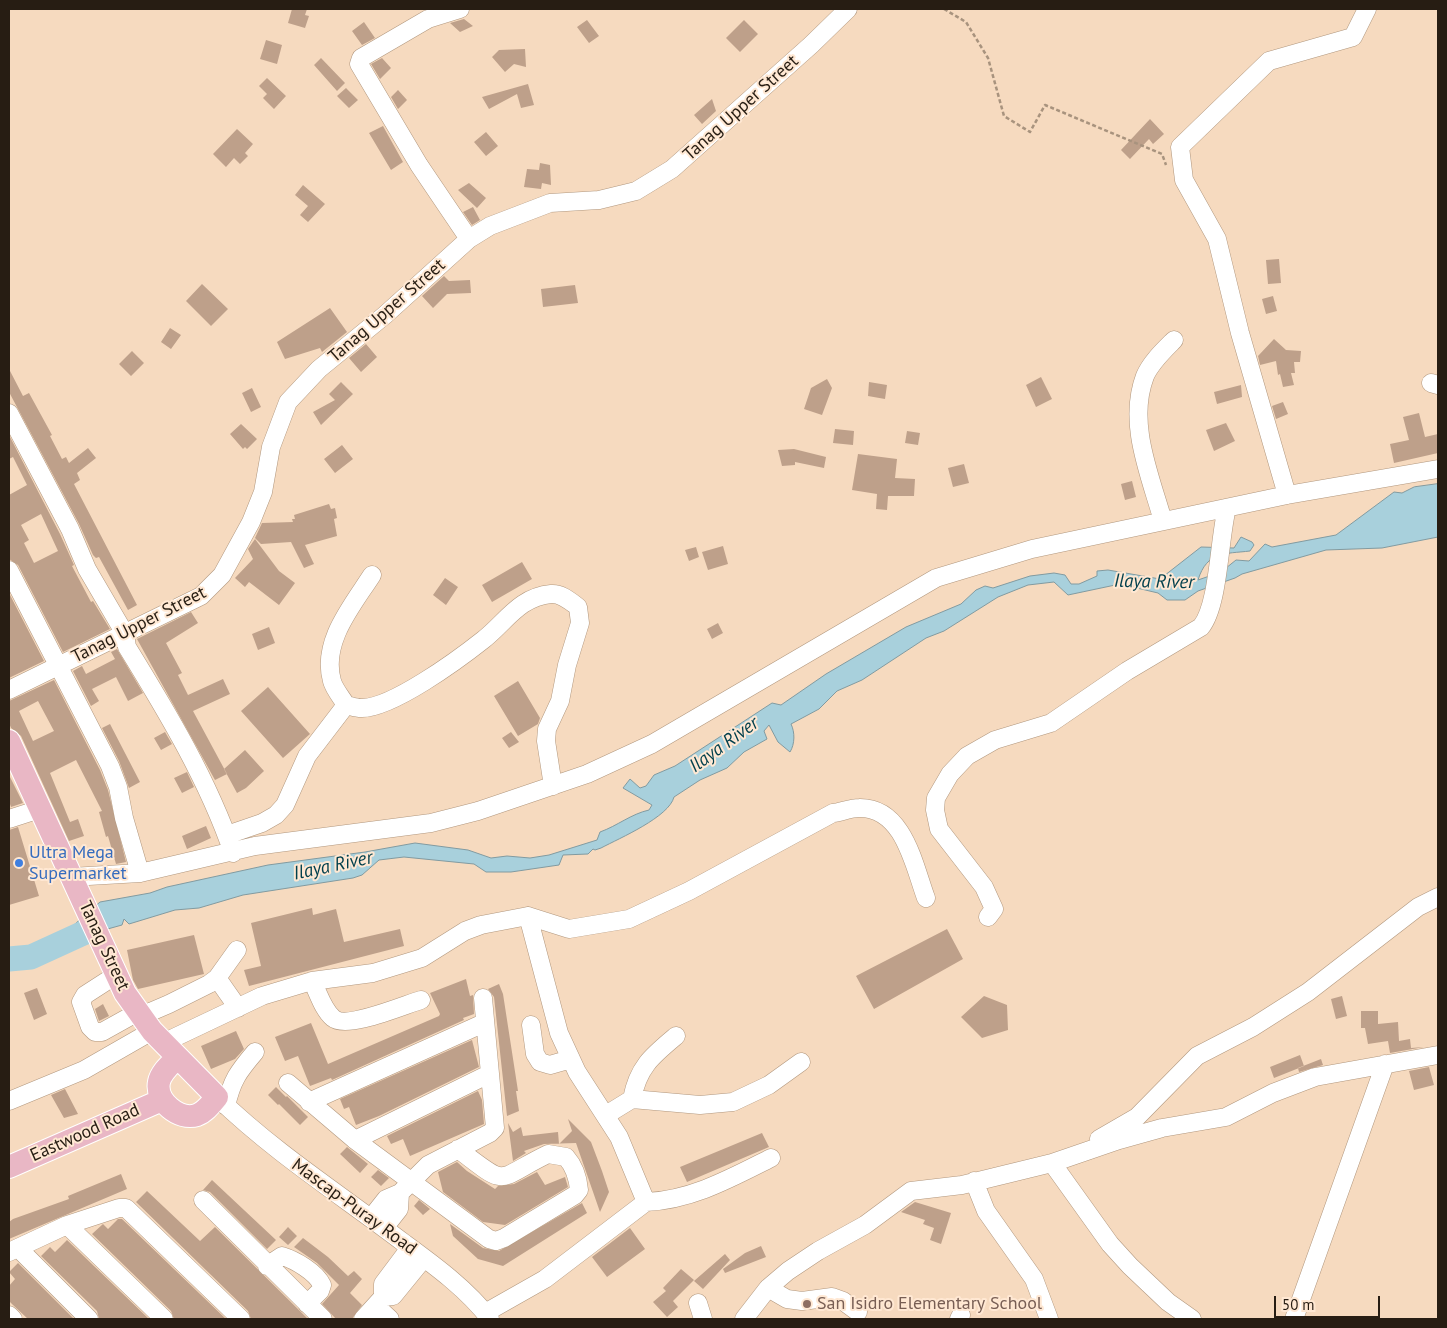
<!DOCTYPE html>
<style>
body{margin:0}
#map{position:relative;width:1447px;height:1328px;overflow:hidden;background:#f6dabf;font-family:"PT Sans",sans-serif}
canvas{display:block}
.frame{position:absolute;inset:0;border:10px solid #271d13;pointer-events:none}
.scale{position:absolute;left:1274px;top:1296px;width:106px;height:22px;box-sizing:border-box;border:2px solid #271d13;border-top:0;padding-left:6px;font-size:15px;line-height:18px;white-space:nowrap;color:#271d13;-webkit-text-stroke:4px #ffe8d3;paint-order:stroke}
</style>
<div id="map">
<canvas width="1447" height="1328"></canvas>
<div class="frame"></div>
<div class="scale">50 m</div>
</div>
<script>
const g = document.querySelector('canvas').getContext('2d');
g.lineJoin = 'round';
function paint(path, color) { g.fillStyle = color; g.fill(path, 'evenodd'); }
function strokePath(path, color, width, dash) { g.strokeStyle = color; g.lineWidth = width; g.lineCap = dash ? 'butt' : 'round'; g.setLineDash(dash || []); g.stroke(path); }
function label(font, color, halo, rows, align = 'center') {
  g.font = font + ' "PT Sans",sans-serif'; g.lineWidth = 4; g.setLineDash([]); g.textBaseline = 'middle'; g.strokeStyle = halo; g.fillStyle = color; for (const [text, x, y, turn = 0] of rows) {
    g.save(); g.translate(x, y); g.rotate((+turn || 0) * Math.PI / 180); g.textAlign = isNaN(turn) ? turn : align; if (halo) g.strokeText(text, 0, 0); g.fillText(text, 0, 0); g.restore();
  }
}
const water = new Path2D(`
 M1438 484V537L1382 548 1326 550 1242 574 1235 578 1198 591 1185 600H1167L1158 593 1120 584 1068 595 1054 582 1028 585 998 597 944 631 926 638 862 680 837 691 819 709 791 724C795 732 795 744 790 752L778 742 769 725 764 731 767 739 744 752 727 768 700 780 674 797C669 817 620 838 601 848L595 850 593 849 588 854 563 855 559 865 511 872H486L474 864 404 857 379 860 362 875 353 878 243 895 199 908 175 910 129 924 124 919 122 925 75 938 76 942 65 949V947L58 944 52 946V953L45 958H34C27 967 20 969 9 965V951L21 954 42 947 55 937 67 931 100 902 150 893 167 887 268 865 365 852 415 843 468 850 491 858 507 856 530 858 549 855 597 840 600 832C617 826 631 814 649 810L652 805 623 788 630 779 640 788 646 786 654 775 675 766 772 703 781 705 826 674 906 627 961 604 976 590 985 586 993 588 1030 576 1054 573 1065 575 1071 584H1079L1097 576V571L1108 570 1160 579 1201 547 1234 548 1241 537 1252 542 1254 545 1250 551C1225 554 1207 551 1198 580L1221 572 1236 560 1249 561 1265 544 1272 547 1336 535 1394 492 1402 493 1414 487Z`);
const river = new Path2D(`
 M9 959 31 957 90 930`);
const building = new Path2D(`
 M292 9H307L305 15 309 16 305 28 288 23Z
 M464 19 473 26 460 32 450 23Z
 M587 20 599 36 589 43 577 27Z
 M744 20 758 34 740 52 726 38Z
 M364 22 375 38 362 45 352 31Z
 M266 40 282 45 277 64 260 59Z
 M525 49 526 67 514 64 505 72 492 57 499 50Z
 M321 58 345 83 337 91 314 65Z
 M382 58 391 68 380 79 371 64Z
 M267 78 286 96 274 109 263 98 267 94 259 86Z
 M528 84 534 105 521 108 517 94 489 109 482 97Z
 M346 88 358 100 349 108 337 96Z
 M398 90 407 100 398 109 391 97Z
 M712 99 716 111 702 124 694 115Z
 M1150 119 1164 134 1153 144 1149 139 1130 159 1121 150Z
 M383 126 403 162 391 170 369 133Z
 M237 129 253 144 245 153 248 156 240 164 234 158 226 167 213 154Z
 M486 132 498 146 486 156 474 142Z
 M540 163 550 165 551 185 542 183 541 189 524 187 527 169 539 170Z
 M469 183 486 198 477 208 458 190Z
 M303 185 325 204 308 222 300 215 308 206 295 195Z
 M473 207 480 220 472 225 463 212Z
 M1279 259 1281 283 1268 284 1266 260Z
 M444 276 449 281 470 280 471 293 447 294 433 308 422 296Z
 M202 284 228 309 211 326 186 301Z
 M575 285 578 303 543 307 541 289Z
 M1273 296 1277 311 1266 314 1262 299Z
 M330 308 347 332 322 352 320 348 285 359 277 342Z
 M170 328 181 335 171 349 161 342Z
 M1274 339 1286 350 1301 351 1300 362H1294L1295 373H1291L1294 385 1283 387 1280 374 1278 375 1276 361 1260 365 1258 356Z
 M366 344 377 357 361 372 349 358Z
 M132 351 144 363 131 376 119 364Z
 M9 369 23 396 29 393 52 435 50 436 62 459 66 457 69 463 88 448 96 458 77 473 80 480 74 484 137 605 128 610 99 557 96 558 93 555 79 524 9 392Z
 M1041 377 1052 399 1036 407 1026 385Z
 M827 379 832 388 822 415 804 409 811 388Z
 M341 382 353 394 321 425 313 412 335 400 329 394Z
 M869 382 887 385 885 399 868 396Z
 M1241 385 1242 397 1217 404 1214 392Z
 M252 388 261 407 251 412 242 393Z
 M1283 402 1288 414 1276 419 1272 406Z
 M1419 413 1425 437 1438 434V453L1394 463 1390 444 1409 440 1403 417Z
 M1226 423 1235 441 1214 451 1206 430Z
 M241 424 257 439 247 449 245 447 243 449 230 434Z
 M835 429 854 431 853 445 833 443Z
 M907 431 920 433 918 445 905 443Z
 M9 435 60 534 74 565 72 566 91 602 93 601 110 629 63 652 18 565 9 559V495L27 485 13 457 9 459ZM41 514 58 551 34 563 24 543 29 540 21 525Z
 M342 445 353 459 335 473 324 459Z
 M794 449 826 457 824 468 795 462V465L782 466 778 450Z
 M858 454 897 459 895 478 915 479 914 496H888L887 510 876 509 877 494 852 490Z
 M964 464 969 483 953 487 948 468Z
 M1132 481 1136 497 1125 500 1121 484Z
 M329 504 331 509 335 508 337 518 334 519 337 536 305 545 314 564 304 568 291 542 261 544 255 538 262 523 293 522 292 519H295L294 515Z
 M255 539 279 571 295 583 279 605 249 582 245 587 235 578 253 559 248 549Z
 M723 546 728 564 708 570 702 552Z
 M696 547 699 557 689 561 685 550Z
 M522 562 532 579 492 602 482 585Z
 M445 578 458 587 446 605 433 595Z
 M9 593 44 661 9 678Z
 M191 612 198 623 166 643 182 673 178 675 188 695 223 679 230 694 193 711 227 774 215 780 137 639Z
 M718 623 723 633 712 639 707 629Z
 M269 627 275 643 258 650 252 634Z
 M117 649 143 693 128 701 116 677 92 689 99 701 91 706 73 671 82 666 86 674 115 659 111 652Z
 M54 680 100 770 108 790 126 862 116 864 108 836 106 837 99 812 102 811 76 760 50 773 70 822 78 819 84 836 69 841 21 736 11 728 9 723V701ZM38 701 54 731 33 741 19 711Z
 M518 681 540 718 538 724 518 736 494 696Z
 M268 687 310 734 283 758 241 711Z
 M110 724 140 782 129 788 119 761 102 728Z
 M165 732 172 744 161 750 154 738Z
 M511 732 519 742 509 748 502 738Z
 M245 750 264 771 246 788 237 793 224 769Z
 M187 772 194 787 182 793 174 778Z
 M9 775 23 803 11 807 9 801Z
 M206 826 211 838 187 849 182 836Z
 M18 827 39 896 9 905V830Z
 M312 908 313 915 336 909 344 942 400 929 404 946 249 986 244 970 261 966 251 923Z
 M947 929 963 959 874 1009 856 976Z
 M194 935 204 974 138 989 133 980 127 950Z
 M466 979 470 996 473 995 474 1014 463 1018 464 1020 332 1080 331 1078 310 1086 298 1056 285 1061 275 1037 311 1023 328 1064 439 1016 440 1014 430 993Z
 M499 984 503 994 518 1091H516L519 1111 507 1116 494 997 488 989Z
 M37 988 47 1014 34 1020 24 993Z
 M984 996 1007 1005 1008 1030 982 1038 961 1017Z
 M1342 996 1347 1016 1336 1019 1331 999Z
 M103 1004 109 1016 99 1021 95 1009Z
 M1361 1011H1378V1024L1398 1022 1399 1041 1410 1039 1411 1048 1424 1047 1390 1053 1388 1041 1368 1044 1365 1028H1361Z
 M236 1031 244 1049 235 1059 211 1069 201 1046Z
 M472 1040 479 1067 379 1116 356 1125 349 1107 344 1109 340 1099Z
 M1300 1055 1304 1066 1274 1078 1270 1067Z
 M1321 1059 1323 1065 1299 1072 1298 1068Z
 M1429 1067 1434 1085 1414 1090 1409 1071Z
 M276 1087 286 1097 278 1105 268 1095Z
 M65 1089 78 1114 64 1118 51 1095Z
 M478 1091 482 1100 484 1124 410 1156 403 1139 391 1144 387 1136Z
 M287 1096 308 1117 300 1125 279 1104Z
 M568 1119 591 1142 602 1171 609 1192 600 1212 576 1143 544 1144 524 1151 526 1153 513 1161 508 1123 513 1132 521 1127 523 1136 558 1132 559 1144 572 1131Z
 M762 1133 769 1147 687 1182 680 1167Z
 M347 1147 368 1164 360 1173 340 1154Z
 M457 1162 467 1171 495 1189 498 1186 514 1184 537 1172 545 1185 565 1177 568 1187 505 1225 483 1222 443 1192 438 1172Z
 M378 1170 389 1178 381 1186 371 1177Z
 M121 1174 127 1189 9 1239V1222L13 1219 69 1199 68 1196Z
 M212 1180 276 1240 267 1249 210 1192 203 1190Z
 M147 1191 200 1241 215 1227 308 1319H251L248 1311 136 1202Z
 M419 1200 430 1209 423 1215 414 1206Z
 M915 1202 951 1213 941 1244 930 1240 934 1228 923 1224 925 1220 901 1212Z
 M582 1203 587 1213 503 1266 478 1259 453 1236 450 1224 483 1248 499 1251Z
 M118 1219H122L226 1319H174L171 1311 92 1234 103 1224 108 1229Z
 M288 1227 297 1236 288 1245 279 1237Z
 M630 1228 645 1249 607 1277 592 1257Z
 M303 1238 328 1257 348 1276 354 1271 362 1279 350 1293 362 1305 352 1319H336L322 1304 339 1285 317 1263 294 1247Z
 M67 1240 149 1319H99L97 1311 41 1256 50 1247 55 1252Z
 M761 1246 766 1257 725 1273 723 1269 745 1253Z
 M725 1254 730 1260 703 1289 694 1281Z
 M18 1263 74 1319H28L13 1305 9 1301V1286L15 1279 9 1272Z
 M681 1269 694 1280 673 1301 678 1307 667 1317 653 1302 666 1291 663 1288Z`);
const path = new Path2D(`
 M944 9 966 22 988 58 1004 116 1030 132 1045 105 1162 154 1166 165`);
const minor = new Path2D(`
 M460 9 428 19 361 58 359 64 419 165 469 239
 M1431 383 1438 385
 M9 413 70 529 87 569 125 634 127 647C167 712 208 780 233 853
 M1287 495 1240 333 1217 239 1184 180 1180 147 1269 61 1353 37 1367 9
 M1163 521C1150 475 1127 423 1145 376 1151 362 1164 350 1174 340
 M9 570 110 766 118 787 124 818 140 873
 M372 575C352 606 321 642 332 681 334 689 342 698 346 705 351 706 356 708 361 708 391 709 459 659 483 640 506 622 519 597 551 594 561 593 570 601 578 607L580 623 567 665 560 701 547 729 546 741 553 786
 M9 690 201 596 222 575 251 522 263 492 271 447 288 402 319 369 385 315 469 239 490 226 550 203 599 200 636 191 672 169 811 45 848 9
 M9 819 40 809
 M227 835 262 823 276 815 285 805 307 756 346 705
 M71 877 140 873 255 846 431 823 478 811 587 774 652 744 936 578 1032 549 1287 495 1438 469
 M528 916 559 1033 577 1072 619 1137 646 1202
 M988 917 994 909 984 887 939 829 935 810 936 798 950 774 967 756 995 740 1051 723 1127 671 1201 627C1219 605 1219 538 1227 508
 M116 975 85 995 81 1002 90 1027 95 1032H102L138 1012 148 1013 169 1004 209 984 217 978 237 950
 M217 978 238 1008
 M312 981C318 992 323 1010 333 1018 346 1030 404 1005 421 1000
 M531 1025 535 1054 540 1062 550 1065 571 1059
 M163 1043 262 996 312 981 373 973 422 958 465 931 481 925 528 916 569 929 629 919 689 891 833 813C841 812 851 808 859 808 904 807 914 866 926 898
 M288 1083 355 1140 489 1239 496 1241 504 1238 575 1195 579 1190C578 1178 574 1166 566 1157L548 1154C494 1180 510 1189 458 1149
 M217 1097C275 1153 341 1195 404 1243 434 1265 467 1289 490 1319
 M632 1099C638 1067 652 1056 676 1036
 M9 1101 84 1070 152 1031
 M309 1102 484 1023
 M226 1106C232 1080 238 1072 255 1052
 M606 1115 632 1099 700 1105 733 1102 769 1085 801 1062
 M1099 1139 1137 1117 1197 1056 1253 1027 1308 992 1418 907 1438 897
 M355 1140 489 1074
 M1052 1163 1110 1244 1130 1266 1168 1302 1192 1319
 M974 1181 986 1211 1034 1279 1049 1319
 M203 1200 323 1319
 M371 1218 386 1199 400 1193 428 1165 490 1133 495 1128 483 998
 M67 1225 164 1319
 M384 1228 399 1209 400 1193
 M18 1248 89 1319
 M9 1252 67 1225 119 1208H126L241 1319
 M267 1266 282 1256C295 1260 316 1272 322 1285L320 1291 307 1304
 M768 1288 787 1299 802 1301 832 1297 843 1301 858 1312
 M383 1297 393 1296 424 1258
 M698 1303 703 1319
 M376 1306 390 1319
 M485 1313 545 1279 646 1202C692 1200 731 1178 771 1158
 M9 1315 13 1319
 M363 1319 383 1297V1284L410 1248
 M744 1319 768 1288 788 1271 818 1251 865 1225 911 1191 962 1185 1052 1163 1119 1140 1162 1128 1226 1117 1273 1093 1315 1077 1438 1055
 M959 1319 961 1315
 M1294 1319 1385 1064`);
const major = new Path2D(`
 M9 741 125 993 152 1031 217 1097C211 1104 205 1112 197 1115 179 1121 155 1101 159 1082 161 1072 170 1065 177 1058
 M9 1167 162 1100`);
const markers = [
 [19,863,5,"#3f7fe0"],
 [807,1304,5,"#8d6e63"]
];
const streetNames = [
 ["Tanag Upper Street",741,108,-42],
 ["Tanag Upper Street",387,311,-41],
 ["Tanag Upper Street",139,625,-27],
 ["Tanag Street",104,946,65],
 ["Eastwood Road",85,1133,-24],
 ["Mascap-Puray Road",354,1207,36]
];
const shopNames = [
 ["Ultra Mega",29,853],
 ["Supermarket",29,874]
];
const educationNames = [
 ["San Isidro Elementary School",817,1304]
];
const waterNames = [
 ["Ilaya River",1154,582,1],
 ["Ilaya River",724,745,-36],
 ["Ilaya River",333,866,-12]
];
paint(water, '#a8d0dc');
strokePath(water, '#819aa0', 1);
strokePath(river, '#a8d0dc', 25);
paint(building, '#bea08a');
strokePath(minor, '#b1977e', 19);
strokePath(major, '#fff', 24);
strokePath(path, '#a8937e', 2.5, [4, 2.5]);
strokePath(minor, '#fff', 18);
strokePath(major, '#e9b7c5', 22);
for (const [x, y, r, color] of markers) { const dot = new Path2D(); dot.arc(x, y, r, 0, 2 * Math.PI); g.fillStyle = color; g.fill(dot); strokePath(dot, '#ffe8d3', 2); }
label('18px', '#271d13', '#ffe8d3', streetNames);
label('18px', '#366cbe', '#ffe8d3', shopNames, 'left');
label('18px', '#785e54', '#ffe8d3', educationNames, 'left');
label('italic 19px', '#003f4c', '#ffe8d3', waterNames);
</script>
